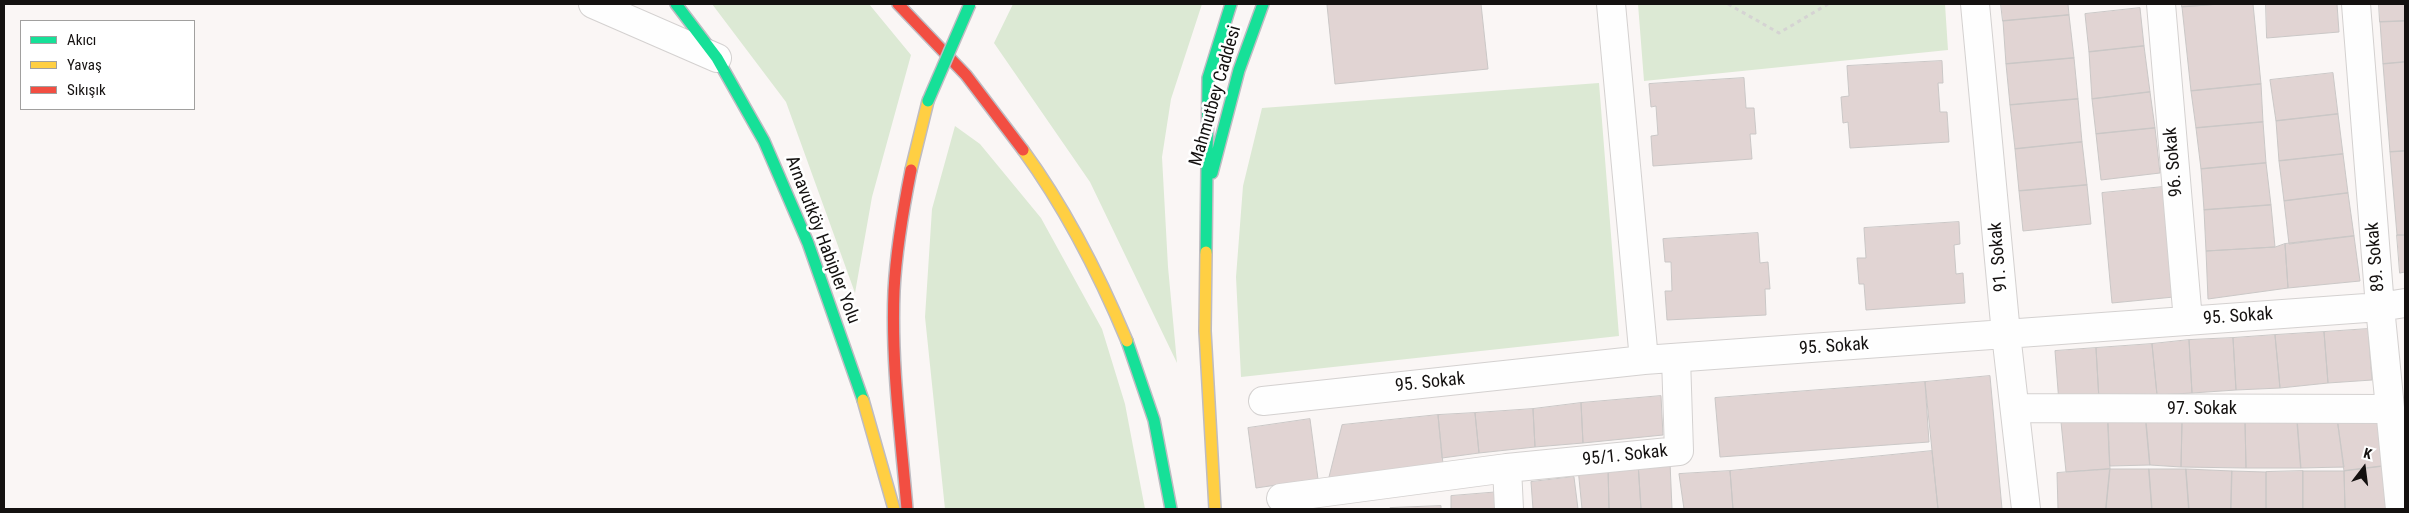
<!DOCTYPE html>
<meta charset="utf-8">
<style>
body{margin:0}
#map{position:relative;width:2409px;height:513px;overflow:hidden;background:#faf6f5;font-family:"Roboto Condensed",sans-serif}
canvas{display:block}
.frame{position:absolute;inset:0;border:5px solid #141110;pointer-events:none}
.legend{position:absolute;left:20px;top:20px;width:175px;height:90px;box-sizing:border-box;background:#fff;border:1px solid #a1a09f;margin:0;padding:6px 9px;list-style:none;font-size:15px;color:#141110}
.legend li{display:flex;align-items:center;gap:10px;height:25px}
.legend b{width:25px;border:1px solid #a1a09f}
.north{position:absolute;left:2339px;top:443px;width:50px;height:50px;-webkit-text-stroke:4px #fff;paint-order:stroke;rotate:15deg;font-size:14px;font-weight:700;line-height:20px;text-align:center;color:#141110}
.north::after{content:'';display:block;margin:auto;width:18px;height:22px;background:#141110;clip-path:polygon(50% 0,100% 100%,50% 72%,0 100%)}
</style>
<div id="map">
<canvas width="2409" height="513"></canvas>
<div class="frame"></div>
<ul class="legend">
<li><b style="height:6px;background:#16e098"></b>Akıcı</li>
<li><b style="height:6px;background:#ffcf43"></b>Yavaş</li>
<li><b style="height:6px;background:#f24e42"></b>Sıkışık</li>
</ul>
<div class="north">K</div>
</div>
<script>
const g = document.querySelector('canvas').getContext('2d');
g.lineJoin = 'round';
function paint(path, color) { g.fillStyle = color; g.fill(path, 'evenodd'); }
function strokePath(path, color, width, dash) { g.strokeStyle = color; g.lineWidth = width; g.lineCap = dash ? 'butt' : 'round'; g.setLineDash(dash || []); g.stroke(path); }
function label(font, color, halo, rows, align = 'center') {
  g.font = font + ' "Roboto Condensed",sans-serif'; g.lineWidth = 5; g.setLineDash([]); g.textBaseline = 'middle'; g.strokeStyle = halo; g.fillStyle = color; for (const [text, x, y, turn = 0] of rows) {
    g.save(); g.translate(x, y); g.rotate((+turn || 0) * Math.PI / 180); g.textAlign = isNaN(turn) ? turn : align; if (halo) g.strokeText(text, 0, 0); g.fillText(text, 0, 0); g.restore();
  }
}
const green = new Path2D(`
 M712 4H869L911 55 872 197 855 293 786 102Z
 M1013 4H1202L1171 99 1162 157 1168 267 1177 363 1090 182 994 43Z
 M1638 4H1945L1948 50 1644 81Z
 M1599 83 1619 336 1241 377 1236 277 1243 186 1262 108Z
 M955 126 980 144 1041 218 1102 329 1125 404 1145 509H945L925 317 932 209Z`);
const building = new Path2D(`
 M1339 4H1481L1488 69 1335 84 1327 5Z
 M2001 4H2068L2069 15 2003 21Z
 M2182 4H2220L2182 7Z
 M2220 4H2253L2261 84 2191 91 2182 7Z
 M2266 4H2337L2339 32 2267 38Z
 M2379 4H2405V21L2380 22Z
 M2140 8 2144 46 2089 52 2085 14Z
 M2069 15 2074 58 2006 64 2003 21Z
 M2405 21V62L2383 64 2380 22Z
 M2144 46 2150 92 2092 99 2089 52Z
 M2074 58 2078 99 2010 105 2006 64Z
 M1942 61 1943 83H1938L1940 112H1947L1949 142 1850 148 1848 122 1843 123 1841 97 1849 96 1847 66Z
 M2405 62V151L2390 152 2383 64Z
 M2333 73 2338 114 2276 121 2270 80Z
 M1744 78 1746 108H1754L1756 134H1750L1752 159 1653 166 1651 136 1658 135 1656 106 1651 107 1649 84Z
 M2261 84 2263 122 2196 128 2191 91Z
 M2150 92 2155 128 2096 134 2092 99Z
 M2078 99 2082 142 2015 149 2010 105Z
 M2338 114 2343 154 2279 161 2276 121Z
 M2263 122 2266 163 2201 169 2196 128Z
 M2155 128 2160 173 2101 180 2096 134Z
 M2082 142 2087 185 2019 191 2015 149Z
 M2405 151V235H2397L2390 152Z
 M2343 154 2348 193 2284 201 2279 161Z
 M2266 163 2271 205 2204 210 2201 169Z
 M2087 185 2091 224 2023 231 2019 191Z
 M2163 187 2174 297 2112 303 2102 193Z
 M2348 193 2354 236 2289 244 2284 201Z
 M2271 205 2275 247 2206 251 2204 210Z
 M1959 222 1960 244 1954 245 1956 274 1963 273 1965 303 1866 310 1864 284H1859L1857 258H1866L1864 228Z
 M1758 233 1760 263 1768 262 1770 289H1765L1766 315 1667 320 1665 291H1672L1671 262H1665L1663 239Z
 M2397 235H2405V272L2400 273Z
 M2354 236 2360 281 2288 288 2285 244Z
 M2285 244 2288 288 2208 299 2206 251 2275 247Z
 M2368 329 2372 380 2328 383 2324 332Z
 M2324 332 2328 383 2280 388 2275 335Z
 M2275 335 2280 388 2236 390 2233 338Z
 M2233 338 2236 390 2192 393 2189 340Z
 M2189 340 2192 393 2157 395 2152 344Z
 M2152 344 2157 395 2099 400 2096 348Z
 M2096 348 2099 400 2059 403 2055 351Z
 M1990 376 2002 509H1938L1925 382Z
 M1925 382 1929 442 1720 457 1715 398Z
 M1661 396 1663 435 1583 443 1581 403Z
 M1581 403 1583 443 1535 447 1533 409Z
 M1533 409 1535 447 1479 453 1475 413Z
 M1475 413 1479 453 1442 458 1438 415Z
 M2380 413 2384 466 2344 471 2337 418Z
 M1438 415 1443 464 1328 481 1342 425Z
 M2297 418H2337L2344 467 2301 468Z
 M2297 418 2301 468H2246L2245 421Z
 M1310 419 1318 479 1256 488 1248 428Z
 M2108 421 2110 469 2066 472 2061 422Z
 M2108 421H2146L2150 465 2110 466Z
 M2146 421 2182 422 2181 467 2150 465Z
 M2245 421 2246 468 2181 467 2182 422Z
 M1932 451 1938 509H1733L1730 471Z
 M1670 462 1672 509H1641L1638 463Z
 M1638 463 1641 509H1609L1608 466Z
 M1608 466 1609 509H1582L1578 468Z
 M2384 466 2386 509H2345L2344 471Z
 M2110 469 2106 509H2058L2057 473Z
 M2110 469H2149L2152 509H2106Z
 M2149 469H2186L2189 509H2152Z
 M2186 469 2232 471 2231 509H2189Z
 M1730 471 1733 509H1684L1679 474Z
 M2232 471 2266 472V509H2231Z
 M2303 471V509H2266V472Z
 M2303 471H2344L2345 509H2303Z
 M1574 477 1578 509H1533L1531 482Z
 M1500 492 1501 509H1451V496Z
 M1441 506V509H1390V508Z`);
const path = new Path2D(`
 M1728 4 1779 33 1828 4`);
const street = new Path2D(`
 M593 4 717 58
 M1611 4 1644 360
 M1975 4 2006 334 2026 509
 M2161 4 2188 321
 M2356 4 2380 307 2400 509
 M1263 401 1644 360 2380 307 2405 303
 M2015 408 2390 409
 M1507 468 1679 451 1676 358
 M1281 498 1507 468 1509 509`);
const fast = new Path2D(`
 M676 4 717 58 764 141 808 243 863 400
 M1212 173 1239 70 1263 4
 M1206 252 1208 78 1231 4
 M1127 341 1154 420 1171 509`);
const slow = new Path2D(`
 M1023 150C1066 209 1099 274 1127 341
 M911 170 928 101
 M1206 252 1205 331 1215 509
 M863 400 894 509`);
const jam = new Path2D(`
 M898 4 966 75 1023 150
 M907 509C901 437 891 364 894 291 896 250 903 210 911 170`);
const fastBridge = new Path2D(`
 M928 101 970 4`);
const streetNames = [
 ["Mahmutbey Caddesi",1216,96,-74],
 ["96. Sokak",2174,162,-95],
 ["Arnavutköy Habipler Yolu",822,240,69],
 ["91. Sokak",1999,257,-95],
 ["89. Sokak",2376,257,-95],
 ["95. Sokak",2238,317,-4],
 ["95. Sokak",1834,347,-4],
 ["95. Sokak",1430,383,-6],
 ["97. Sokak",2202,409],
 ["95/1. Sokak",1625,456,-6]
];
paint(green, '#dce9d4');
paint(building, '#e1d4d3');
strokePath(building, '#cac7c6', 1);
strokePath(street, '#d4d1d0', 30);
strokePath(fast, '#bebcc2', 14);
strokePath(slow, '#bebcc2', 14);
strokePath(jam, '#bebcc2', 14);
strokePath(path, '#d5d3d3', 3, [4, 4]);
strokePath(street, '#fefefe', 28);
strokePath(fast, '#16e098', 11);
strokePath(slow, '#ffcf43', 11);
strokePath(jam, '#f24e42', 11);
strokePath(fastBridge, '#bebcc2', 14, []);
strokePath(fastBridge, '#16e098', 11);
label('18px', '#141110', '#fff', streetNames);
</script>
